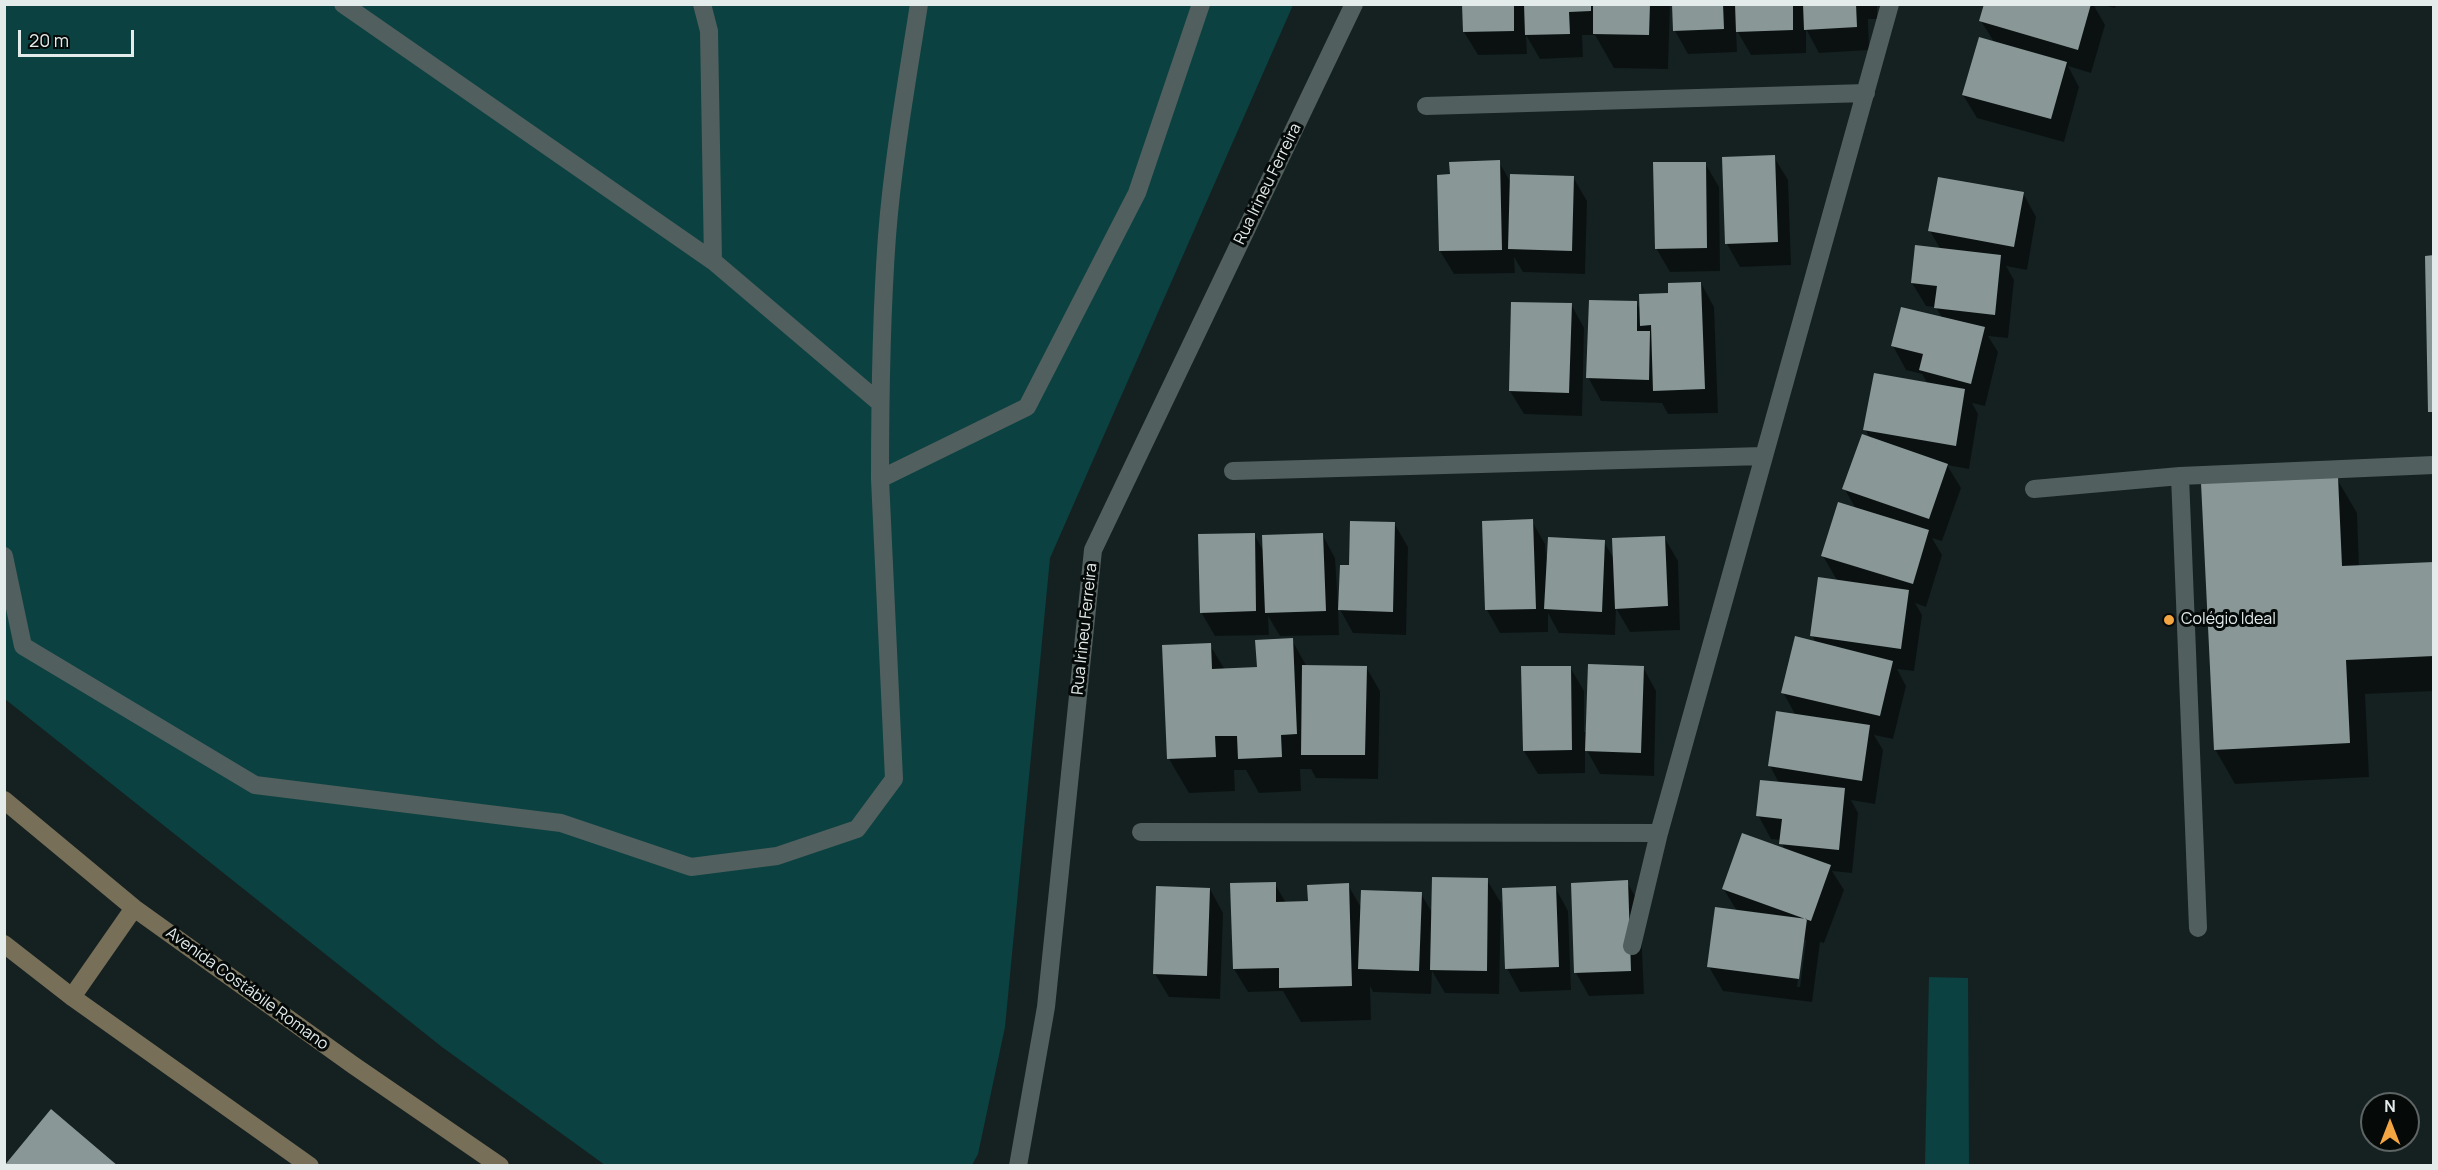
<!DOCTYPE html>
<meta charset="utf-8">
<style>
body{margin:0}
#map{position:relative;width:2438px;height:1170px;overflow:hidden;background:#152121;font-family:Manrope,sans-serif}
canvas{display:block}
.frame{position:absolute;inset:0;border:6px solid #e3ebeb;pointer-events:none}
.north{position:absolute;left:2360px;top:1092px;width:60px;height:60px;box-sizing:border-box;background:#050a09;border:2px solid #5e6463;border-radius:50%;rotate:0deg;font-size:16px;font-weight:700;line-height:24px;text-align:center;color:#e3ebeb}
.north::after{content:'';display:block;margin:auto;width:21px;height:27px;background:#f3a542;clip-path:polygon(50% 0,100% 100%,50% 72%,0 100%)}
.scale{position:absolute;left:18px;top:30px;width:116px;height:27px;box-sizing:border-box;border:3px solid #e3ebeb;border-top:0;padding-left:8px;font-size:18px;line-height:21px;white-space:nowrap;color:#e3ebeb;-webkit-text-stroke:4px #050a09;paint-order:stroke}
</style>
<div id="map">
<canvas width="2438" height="1170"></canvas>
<div class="frame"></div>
<div class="north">N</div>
<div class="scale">20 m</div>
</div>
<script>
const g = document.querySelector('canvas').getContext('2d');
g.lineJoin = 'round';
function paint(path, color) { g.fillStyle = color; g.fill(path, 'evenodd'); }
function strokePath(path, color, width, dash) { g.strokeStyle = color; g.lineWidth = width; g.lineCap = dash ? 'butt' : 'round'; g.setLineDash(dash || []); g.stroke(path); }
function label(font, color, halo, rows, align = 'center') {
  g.font = font + ' Manrope,sans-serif'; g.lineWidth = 6; g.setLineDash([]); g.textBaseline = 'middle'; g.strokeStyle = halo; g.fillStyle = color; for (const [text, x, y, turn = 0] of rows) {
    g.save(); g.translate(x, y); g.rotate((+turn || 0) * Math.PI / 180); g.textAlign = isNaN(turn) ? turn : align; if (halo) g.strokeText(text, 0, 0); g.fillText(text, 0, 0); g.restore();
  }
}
const green = new Path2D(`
 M4 5H1293L1050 558 1005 1027 978 1154 972 1165H605L442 1047 5 699Z
 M1929 977 1968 978 1969 1165H1925Z`);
const shadow = new Path2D(`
 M1463 4H1670L1668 69 1614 68 1595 35H1582L1583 57 1540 59 1526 35 1527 54 1478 55 1464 32Z
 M1674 4H1877V19H1868L1869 50 1819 53 1806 29V53L1751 55 1736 29 1737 52 1688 54 1675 31Z
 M1986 4H2093L2105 25 2091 73 2068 66 2079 87 2064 142 1977 118 1963 95 1994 42 1981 21Z
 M2099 4H2116L2115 8Z
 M1774 157 1788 180 1791 265 1740 267 1727 244Z
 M1499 162 1511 183 1573 177 1587 201 1585 274 1523 272 1514 257 1515 273 1454 274 1440 251 1451 176Z
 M1705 163 1719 187 1720 271 1670 272 1656 248Z
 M2023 193 2036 217 2027 270 2006 266 2014 280 2008 338 1988 336 1998 352 1985 406 1972 403 1978 414 1969 469 1947 465 1961 488 1942 541 1932 538 1942 555 1926 607 1915 603 1922 615 1914 671 1897 669 1906 686 1893 739 1874 735 1883 750 1875 804 1851 800 1858 813 1852 873 1832 871 1844 890 1824 943 1820 942 1812 1002 1723 991 1709 967 1737 911 1723 888 1785 851 1781 840 1771 839 1758 815 1779 783 1770 766 1796 716 1783 692 1816 643 1812 635 1838 582 1823 556 1856 509 1844 488 1870 439 1865 429 1928 384 1922 374 1906 370 1893 346 1942 318 1936 307 1926 306 1912 283 1941 250 1930 231ZM1803 940H1806L1800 987H1797Z
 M1701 283 1714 307 1718 413 1668 414 1662 403 1601 401 1588 377 1636 302 1641 311Z
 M1571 304 1584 328 1582 416 1524 414 1510 391Z
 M2337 479 2357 513 2359 567 2434 563V691L2365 694 2369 777 2235 784 2215 749Z
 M1532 521 1545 544 1546 557 1604 542 1614 559 1664 537 1678 561 1680 630 1630 632 1616 608 1615 635 1559 633 1548 613V632L1500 633 1487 610Z
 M1394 523 1408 547 1406 635 1353 633 1338 606 1339 635 1280 636 1268 616 1269 635 1215 636 1201 612 1254 534 1264 552 1322 534 1335 558 1338 605H1340L1351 567Z
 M1292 640 1307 667H1366L1380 691 1378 779 1316 778 1311 769H1300L1301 791 1259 793 1246 770H1234L1235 791 1189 793 1169 759 1210 645 1225 670 1258 669Z
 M1570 667 1584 691V732H1587L1643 667 1656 691 1654 776 1600 774 1585 747V773L1538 774 1524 751Z
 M1487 880 1501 903 1499 994 1445 993 1432 971 1431 994 1373 992 1370 986 1371 1020 1301 1022 1283 991 1248 992 1234 969 1275 884 1286 903 1309 902 1348 885 1362 909 1421 894 1433 914Z
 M1627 882 1640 905 1644 994 1589 996 1576 973Z
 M1555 887 1568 911 1571 990 1520 992 1507 968Z
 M1210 889 1223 913 1220 999 1169 997 1155 974Z`);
const building = new Path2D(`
 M1462 4H1514V31L1463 32Z
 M1524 4H1591V11L1569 12 1570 34 1525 35Z
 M1593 4H1650L1649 35 1593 34Z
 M1672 4H1723L1724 29 1673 31Z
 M1735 4H1793V30L1736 32Z
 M1803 4H1856L1857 27 1804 30Z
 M1984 4H2091L2078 50 1979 21Z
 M1979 37 2067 62 2051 119 1962 95Z
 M1775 155 1778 242 1725 244 1722 157Z
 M1500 160 1502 250 1439 251 1437 175 1450 174 1449 162Z
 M1653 162H1706L1707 248 1655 249Z
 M1510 174 1574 176 1572 251 1508 249Z
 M1938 177 2024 192 2014 247 1928 231Z
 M1915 245 2001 255 1995 315 1934 308 1937 286 1911 283Z
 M2434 255V412H2428L2425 256Z
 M1701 282 1705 389 1653 391 1651 325 1640 326 1639 294 1668 293V283Z
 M1589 300 1637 301V331H1650L1649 380 1586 378Z
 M1511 302 1572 303 1569 393 1509 391Z
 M1901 307 1985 327 1971 384 1919 370 1923 354 1891 346Z
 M1874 373 1965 389 1956 446 1863 430Z
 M1862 434 1948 464 1929 519 1842 489Z
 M2338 477 2342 566 2434 562V656L2346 660 2350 743 2214 750 2201 483Z
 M1838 502 1929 530 1913 584 1821 556Z
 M1533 519 1536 609 1485 610 1482 521Z
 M1350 521 1395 522 1393 612 1338 610 1340 565H1349Z
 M1255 533 1256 611 1200 613 1198 534Z
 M1323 533 1326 611 1265 613 1262 535Z
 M1665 536 1668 606 1615 609 1612 538Z
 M1548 537 1605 540 1602 612 1544 609Z
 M1818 577 1909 590 1901 649 1810 636Z
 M1795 636 1893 661 1880 716 1781 693Z
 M1293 638 1297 734 1281 735 1282 757 1238 759 1237 736H1215L1216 757 1167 759 1162 645 1211 643 1212 669 1257 667 1255 640Z
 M1588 664 1644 666 1641 753 1585 751Z
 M1302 665 1367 666 1365 755H1301Z
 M1521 666H1571L1572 750 1523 751Z
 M1776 711 1870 725 1862 781 1768 766Z
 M1760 780 1845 788 1839 850 1779 844 1782 819 1756 816Z
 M1742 833 1831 865 1811 921 1722 889Z
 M1432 877 1488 878 1487 971 1430 970Z
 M1628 880 1631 971 1574 973 1571 883Z
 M1276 882V902L1308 901 1307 885 1349 883 1352 986 1279 988V968L1233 969 1230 883Z
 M1156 886 1210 888 1207 976 1153 974Z
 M1556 886 1559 967 1505 969 1502 888Z
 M1361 890 1422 892 1419 971 1358 969Z
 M1715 907 1807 919 1799 979 1707 967Z
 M51 1109 118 1166H4Z`);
const lane = new Path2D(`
 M2180 476 2198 928
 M2034 489 2180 476 2434 465`);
const street = new Path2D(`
 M343 4 713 261
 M702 4 709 31 713 261 880 403
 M1426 106 1866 93
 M1233 471 1763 456
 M880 479C880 398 881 317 887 236 893 159 907 81 919 4
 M4 556 23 646 255 785 561 823 691 867 777 856 857 829 894 779 880 479 1027 407 1137 193 1201 4
 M1141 832 1659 833
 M1632 946 1659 833 1890 4
 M1018 1166 1046 1007 1093 550 1354 4`);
const secondary = new Path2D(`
 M4 800 134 908 353 1065 500 1166
 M4 944 72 997 310 1166
 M72 997 134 908`);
const markers = [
 [2169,620,6,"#f3a542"]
];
const streetNames = [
 ["Rua Irineu Ferreira",1268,184,-64],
 ["Rua Irineu Ferreira",1085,629,-84],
 ["Avenida Costábile Romano",247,989,36]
];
const poiNames = [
 ["Colégio Ideal",2181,620]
];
paint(green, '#0b4140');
paint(shadow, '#0007');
paint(building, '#899797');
strokePath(lane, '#515f5e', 18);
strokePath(street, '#515f5e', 18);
strokePath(secondary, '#786f58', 18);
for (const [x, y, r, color] of markers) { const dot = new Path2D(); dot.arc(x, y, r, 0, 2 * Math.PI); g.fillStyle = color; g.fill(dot); strokePath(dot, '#050a09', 2); }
label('16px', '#e3ebeb', '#050a09', streetNames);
label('16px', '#e3ebeb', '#050a09', poiNames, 'left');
</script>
